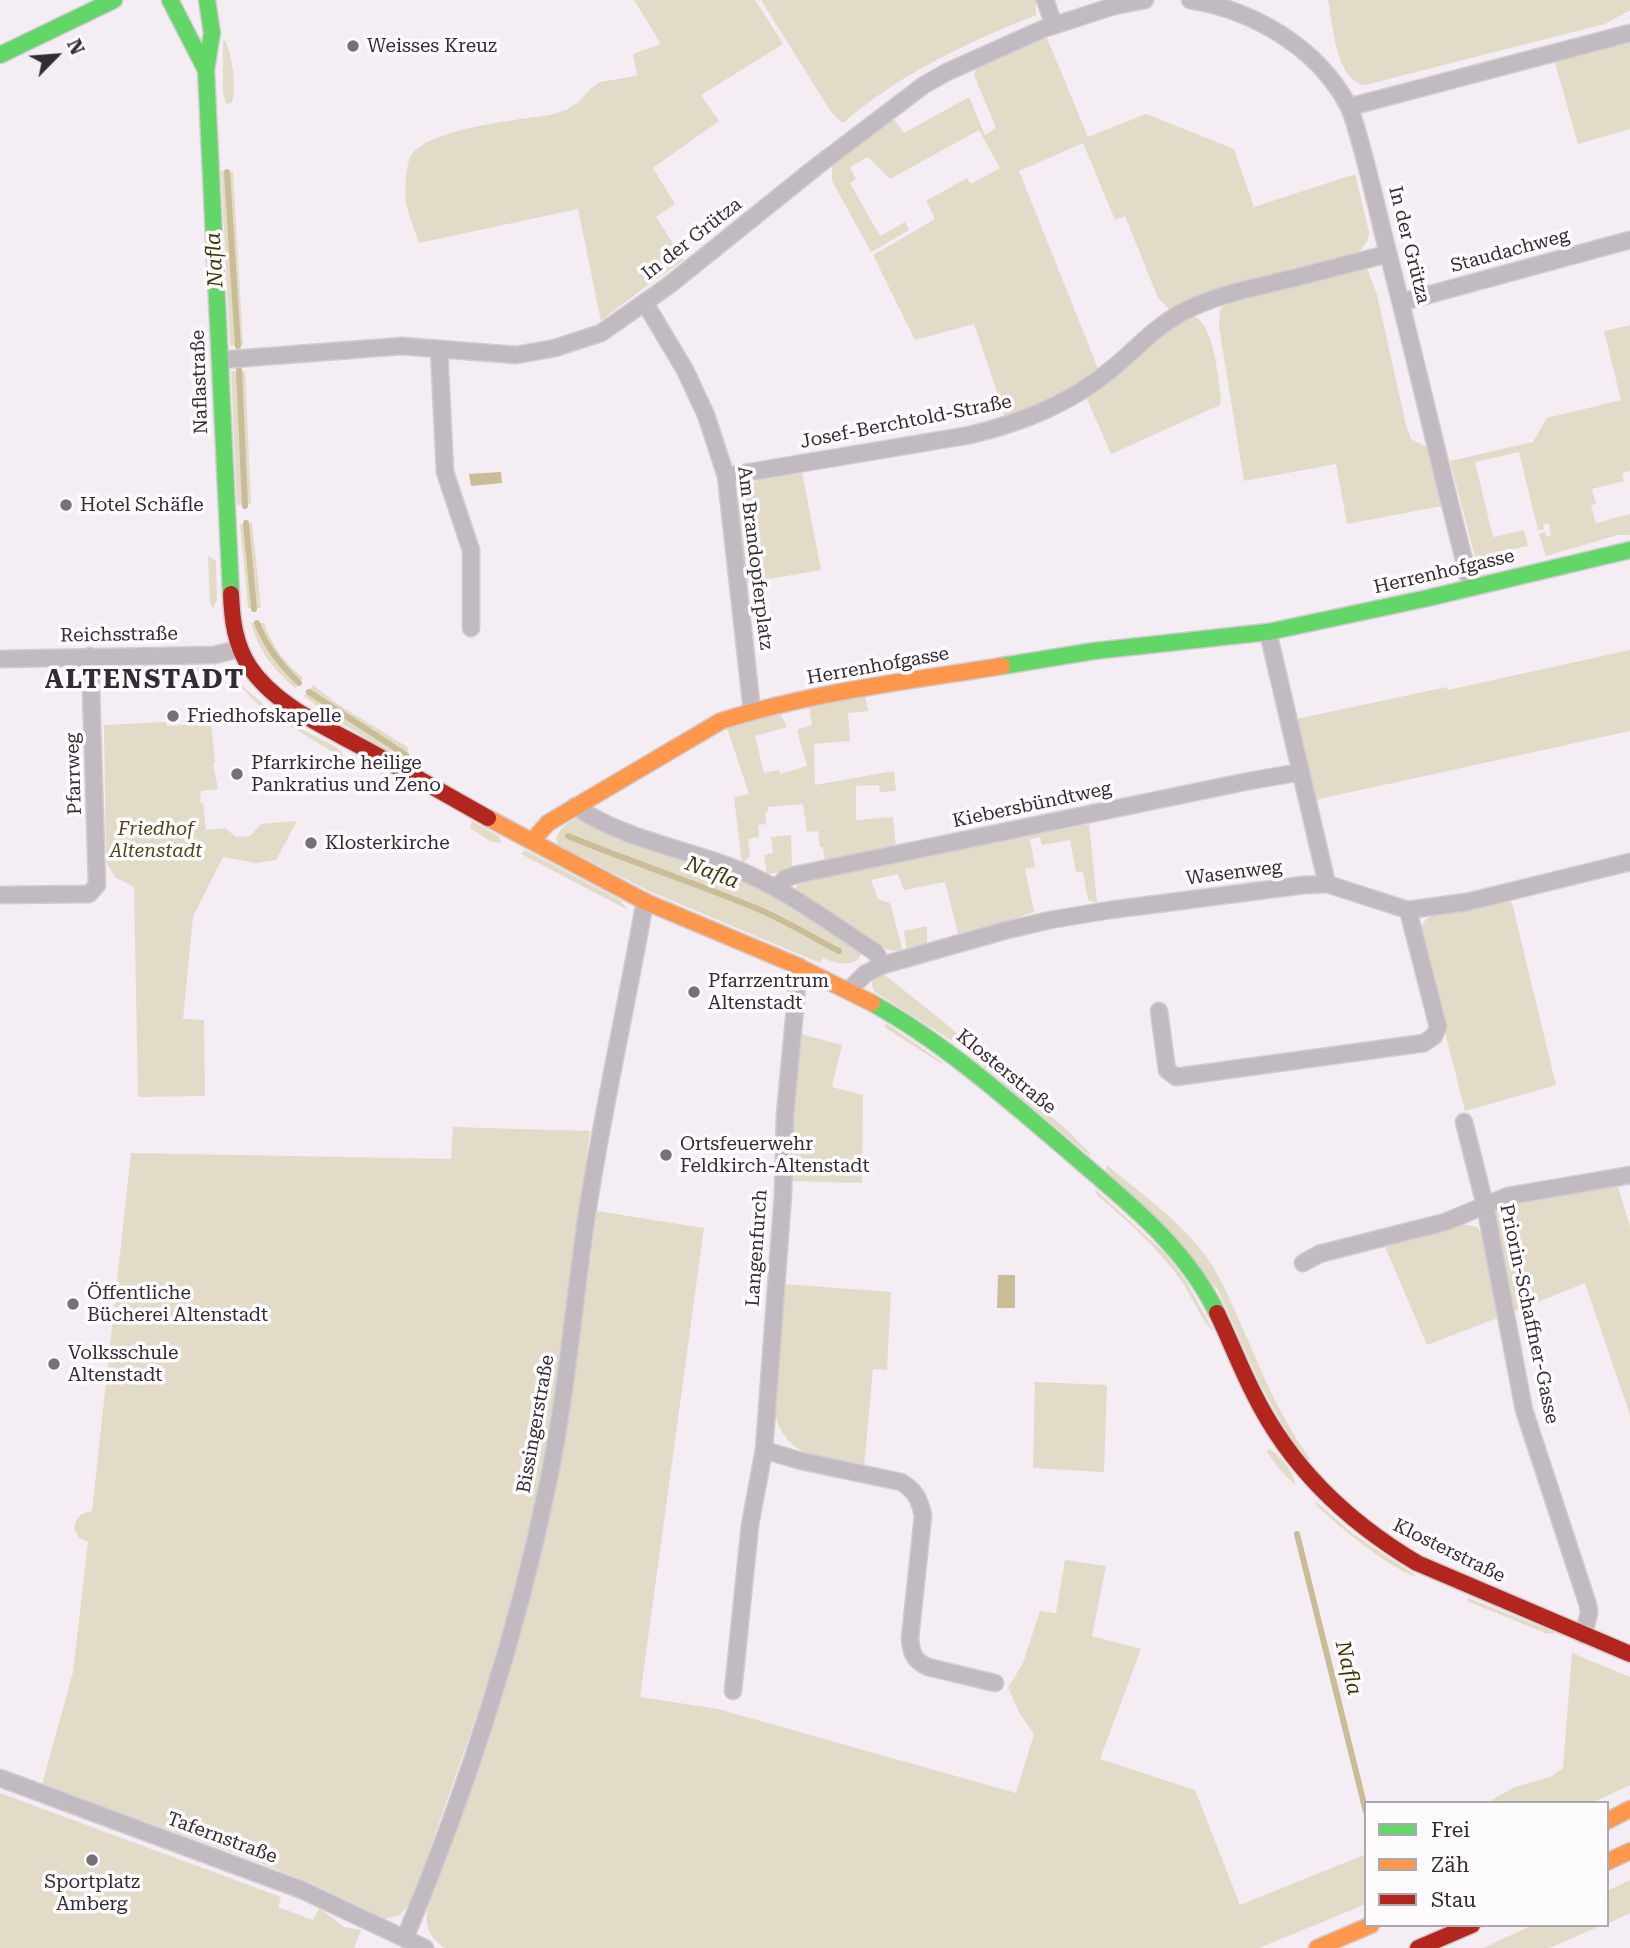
<!DOCTYPE html>
<meta charset="utf-8">
<style>
body{margin:0}
#map{position:relative;width:1630px;height:1948px;overflow:hidden;background:#f4eef4;font-family:"Roboto Serif",serif}
canvas{display:block}
.legend{position:absolute;left:1364px;top:1801px;width:245px;height:126px;box-sizing:border-box;background:#fefbfe;border:2px solid #aca9ac;margin:0;padding:9px 12px;list-style:none;font-size:21px;color:#322d32}
.legend li{display:flex;align-items:center;gap:14px;height:35px}
.legend b{width:35px;border:2px solid #aca9ac}
.north{position:absolute;left:21px;top:21px;width:70px;height:70px;-webkit-text-stroke:5px #fefbfe;paint-order:stroke;rotate:65deg;font-size:19px;font-weight:700;line-height:28px;text-align:center;color:#322d32}
.north::after{content:'';display:block;margin:auto;width:24px;height:32px;background:#322d32;clip-path:polygon(50% 0,100% 100%,50% 72%,0 100%)}
</style>
<div id="map">
<canvas width="1630" height="1948"></canvas>
<ul class="legend">
<li><b style="height:9px;background:#63d668"></b>Frei</li>
<li><b style="height:9px;background:#ff974d"></b>Zäh</li>
<li><b style="height:9px;background:#b3261e"></b>Stau</li>
</ul>
<div class="north">N</div>
</div>
<script>
const g = document.querySelector('canvas').getContext('2d');
g.lineJoin = 'round';
function paint(path, color) { g.fillStyle = color; g.fill(path, 'evenodd'); }
function strokePath(path, color, width, dash) { g.strokeStyle = color; g.lineWidth = width; g.lineCap = dash ? 'butt' : 'round'; g.setLineDash(dash || []); g.stroke(path); }
function label(font, color, halo, rows, align = 'center') {
  g.font = font + ' "Roboto Serif",serif'; g.lineWidth = 7; g.setLineDash([]); g.textBaseline = 'middle'; g.strokeStyle = halo; g.fillStyle = color; for (const [text, x, y, turn = 0] of rows) {
    g.save(); g.translate(x, y); g.rotate((+turn || 0) * Math.PI / 180); g.textAlign = isNaN(turn) ? turn : align; if (halo) g.strokeText(text, 0, 0); g.fillText(text, 0, 0); g.restore();
  }
}
const green = new Path2D(`
 M634 0H755L783 44 701 95 719 121 653 168 675 204 656 217 684 260 637 293 601 321 578 209 419 243C415 230 408 215 406 202 405 190 405 164 412 154 433 128 517 120 550 115L566 110 579 102 590 89 600 82 637 76 633 54 661 44Z
 M761 0H1036V15C968 42 898 75 843 123L831 112Z
 M1328 0H1630V10L1605 24 1365 85C1336 81 1333 25 1328 0Z
 M1047 38 1088 137 1146 114 1234 149 1254 207 1355 174 1369 232 1368 240 1360 251V255L1170 310 1158 298 1125 216 1115 220 1083 143 1019 171 1099 371 1052 401 1006 419 974 324 915 340 873 255 935 219 926 201 967 178 971 184 1000 168 979 130 890 179 868 157 850 167 856 179 850 183 880 236 905 222 909 230 871 252 832 181V164L893 118 904 133 969 97 985 135 996 128 974 75 976 69 1009 52Z
 M1630 39V129L1578 144 1554 59Z
 M223 41H226C232 59 237 84 232 103L226 104 223 93Z
 M221 171 233 172 243 345 230 346Z
 M1367 268 1377 295 1406 425 1411 439 1427 447 1442 506 1347 524 1336 464 1244 481 1219 327 1220 310 1225 303Z
 M1194 316C1214 325 1218 377 1221 398L1220 405 1111 454 1086 397C1124 372 1154 336 1194 316Z
 M1630 325V471L1622 473 1624 481 1592 489 1596 504 1591 505 1596 523 1630 514V535H1618L1546 556 1539 534 1545 532 1546 537 1551 535 1549 523 1543 524 1544 529 1538 530 1519 452 1475 462 1493 537 1524 530 1528 546 1487 555 1490 570 1483 567 1475 557 1450 461 1533 442 1547 418 1621 400 1604 331Z
 M231 371H245L251 504 237 505Z
 M802 472 821 570 746 583 737 505C747 475 775 475 802 472Z
 M252 523 261 608H248L240 524Z
 M208 556 216 561 217 600 213 608 210 603Z
 M251 623H264C272 646 284 662 303 678L295 688C273 669 259 651 251 623Z
 M1630 650V731L1315 800 1296 719 1447 687 1448 690Z
 M199 667 228 673 273 713C255 709 244 683 226 675 217 671 207 671 198 671L196 669Z
 M313 685 339 705 409 748 403 760 339 722 304 696Z
 M865 696 868 711 848 713 850 741 814 744 815 785 894 771 896 791 880 792 879 785 856 786V820L893 817 896 848 825 863 823 847H820L818 831 807 832 803 804 768 807V811L765 812 766 824 758 825 759 837 748 839 750 856 742 864 734 797 749 794 727 728 780 713 787 727 755 736 764 773 779 770 780 774 807 766 797 730 812 725 809 706Z
 M286 721 334 746 341 751 343 756 341 757 290 726Z
 M166 722 167 726 211 723 215 763H213L218 789 201 791 200 803H203L206 830 225 828 236 837 250 836 261 824 297 821 276 860 256 863 223 857 193 917 183 1019 204 1020 205 1096 138 1097 134 887 115 877 106 862 104 725Z
 M366 763 410 786 414 794 404 791 387 777 364 765Z
 M577 818H584L603 831 699 860 774 893 862 950C859 969 836 964 823 958L820 963 649 891 558 845 556 838C561 827 567 823 577 818Z
 M472 821 500 837 501 843 492 842 470 828Z
 M1089 824 1097 903 1088 900 1083 872H1076L1070 840 1042 845 1040 837 1030 839 1035 867 1025 869 1034 912 959 937 945 882 904 890 898 874 871 880 878 899 890 903 903 951 888 950 802 898 795 891 797 884 802 881Z
 M791 835 792 867 788 871 767 874 764 855 773 853 771 837Z
 M525 850 620 900 628 910 521 854Z
 M1506 900 1512 903 1556 1085 1465 1111 1421 938C1421 933 1421 927 1424 922 1433 908 1489 903 1506 900Z
 M927 926V945L907 952 904 931Z
 M879 973 886 976 945 1023 1069 1132 1091 1154 1089 1155 957 1044 875 992C871 986 871 982 875 975Z
 M886 1023 942 1062V1064L884 1027Z
 M801 1034 842 1045 832 1087 863 1095 862 1183 790 1181 791 1139Z
 M453 1127 590 1131 555 1389 539 1486 510 1603 487 1686 412 1900 400 1915 385 1919 306 1881 240 1855 42 1785 73 1672 88 1542 79 1538 74 1529C76 1517 80 1513 92 1511L131 1153 451 1159Z
 M1107 1165C1140 1193 1184 1224 1208 1259 1223 1281 1233 1307 1244 1331 1263 1375 1281 1419 1310 1459L1309 1461 1290 1438 1260 1384 1218 1290 1106 1170Z
 M1617 1183 1630 1227V1415L1585 1283 1513 1312 1493 1212 1507 1202Z
 M1096 1190 1166 1254 1186 1281 1214 1332C1201 1320 1193 1298 1182 1282 1159 1249 1130 1223 1099 1197L1095 1192Z
 M597 1211 704 1228 640 1697 718 1709 1016 1793 1034 1734 1020 1714 1008 1688 1023 1663 1040 1611 1056 1613 1065 1560 1106 1566 1092 1636 1141 1649 1100 1759 1195 1790 1240 1905 1366 1854V1904L1259 1948H445C430 1938 425 1928 427 1910 462 1810 500 1710 527 1608 561 1476 579 1345 597 1211Z
 M1463 1224 1477 1227 1485 1239 1500 1317 1427 1345 1383 1242Z
 M783 1284 891 1292 887 1370 873 1369 864 1467C822 1457 786 1460 774 1411Z
 M1035 1382 1107 1385 1104 1472 1033 1468Z
 M1269 1449C1280 1455 1295 1473 1295 1485L1279 1469 1267 1452Z
 M1314 1502 1319 1504 1353 1534 1418 1577C1397 1574 1329 1520 1314 1502Z
 M1468 1598 1554 1632V1634L1545 1633 1467 1601Z
 M1572 1653 1630 1677V1785L1592 1803H1486L1515 1787 1550 1777 1563 1768Z
 M0 1793 281 1897 278 1907 313 1920 319 1908 344 1927 361 1930 354 1948H0Z
 M1630 1880V1913L1607 1924V1891Z
 M1533 1925H1603L1549 1948H1483Z`);
const water = new Path2D(`
 M501 472 502 483 471 486 469 474Z
 M998 1275H1015V1308H997Z`);
const stream = new Path2D(`
 M227 172 238 346
 M239 370 245 506
 M246 523 254 609
 M257 623C267 648 280 664 299 683
 M309 692 406 755
 M568 836C631 862 695 883 758 909 786 921 812 937 839 951
 M1297 1534 1366 1812`);
const street = new Path2D(`
 M1045 0 1054 25
 M1190 0C1253 10 1317 47 1348 105 1354 117 1357 132 1361 145 1371 181 1379 217 1388 253 1417 364 1442 476 1471 587
 M1349 107 1630 33
 M1402 302 1630 240
 M645 303 685 370 706 415 726 476 752 711
 M439 349 445 472 471 550V628
 M220 360 402 346 516 355 555 348 601 333 668 286 816 167 924 85 947 72 1043 29 1114 6 1145 0
 M726 476 970 435C1024 422 1071 403 1113 368 1136 349 1153 329 1179 314 1213 295 1253 288 1290 279 1323 271 1356 262 1388 254
 M1268 632 1327 884
 M0 659 214 655 239 649
 M575 806C622 839 683 848 736 869 786 889 830 923 875 952L883 965
 M776 888 785 879 795 875 1249 781 1301 772
 M0 895 89 894 97 885 90 656
 M849 990 865 974 883 965 1007 930 1050 920 1110 910 1304 885 1327 884 1408 910 1467 902 1630 862
 M1159 1011 1167 1070 1176 1077 1424 1043 1434 1036 1438 1027 1408 910
 M1464 1122 1485 1205 1524 1410 1588 1605 1589 1612 1584 1635
 M1303 1263 1319 1254 1445 1222 1508 1196 1630 1175
 M764 1450 801 1461 901 1482C915 1490 920 1500 923 1516L910 1638C911 1653 914 1661 928 1667L995 1683
 M733 1691 750 1525 764 1450 783 1194 785 1115 799 966
 M0 1778 302 1890 425 1948
 M405 1938C466 1792 516 1638 548 1483 567 1392 574 1299 588 1207 604 1105 627 1003 645 901`);
const fast = new Path2D(`
 M170 0 206 70
 M207 0 212 33 206 70 231 594
 M0 55 114 0
 M1002 666 1094 651 1268 632 1428 598 1630 550
 M872 1003C944 1043 1005 1097 1067 1150 1123 1199 1184 1244 1217 1313`);
const slow = new Path2D(`
 M488 818 646 902 791 963 872 1003
 M532 841 548 823 721 721C812 692 909 681 1002 666
 M1607 1821 1630 1809
 M1607 1862 1630 1851
 M1317 1948 1371 1925`);
const jam = new Path2D(`
 M231 594C232 620 235 644 249 666 276 707 330 729 371 752 410 774 449 796 488 818
 M1217 1313C1230 1340 1241 1369 1255 1396 1291 1468 1348 1522 1417 1563L1630 1654
 M1418 1948 1472 1925`);
const markers = [
 [353,46,7,"#767176"],
 [66,505,7,"#767176"],
 [173,716,7,"#767176"],
 [237,774,7,"#767176"],
 [311,843,7,"#767176"],
 [694,992,7,"#767176"],
 [666,1155,7,"#767176"],
 [73,1304,7,"#767176"],
 [54,1364,7,"#767176"],
 [92,1860,7,"#767176"]
];
const poiNames = [
 ["Weisses Kreuz",367,46],
 ["Hotel Schäfle",80,505],
 ["Friedhofskapelle",187,716],
 ["Pfarrkirche heilige",251,763],
 ["Pankratius und Zeno",251,785],
 ["Klosterkirche",325,843],
 ["Pfarrzentrum",708,981],
 ["Altenstadt",708,1003],
 ["Ortsfeuerwehr",680,1144],
 ["Feldkirch-Altenstadt",680,1166],
 ["Öffentliche",87,1293],
 ["Bücherei Altenstadt",87,1315],
 ["Volksschule",68,1353],
 ["Altenstadt",68,1375],
 ["Sportplatz",92,1882,"center"],
 ["Amberg",92,1904,"center"]
];
const streetNames = [
 ["In der Grütza",692,239,-38],
 ["In der Grütza",1409,245,76],
 ["Staudachweg",1510,251,-15],
 ["Naflastraße",200,382,-92],
 ["Josef-Berchtold-Straße",906,422,-11],
 ["Am Brandopferplatz",755,558,83],
 ["Herrenhofgasse",1444,572,-13],
 ["Reichsstraße",119,635,-1],
 ["Herrenhofgasse",878,666,-10],
 ["Pfarrweg",74,774,-92],
 ["Kiebersbündtweg",1032,805,-12],
 ["Wasenweg",1234,873,-7],
 ["Klosterstraße",1006,1072,39],
 ["Langenfurch",757,1248,-86],
 ["Priorin-Schaffner-Gasse",1529,1314,78],
 ["Bissingerstraße",536,1424,-80],
 ["Klosterstraße",1449,1551,26],
 ["Tafernstraße",222,1838,20]
];
const parkNames = [
 ["Friedhof",156,829],
 ["Altenstadt",156,851]
];
const waterNames = [
 ["Nafla",215,260,-93],
 ["Nafla",712,873,21],
 ["Nafla",1348,1668,76]
];
const districtNames = [
 ["ALTENSTADT",145,680]
];
paint(green, '#e2dbc7');
paint(water, '#c8bd96');
strokePath(stream, '#c8bd96', 6);
strokePath(street, '#d0ccd0', 19);
strokePath(fast, '#d0ccd0', 19);
strokePath(slow, '#d0ccd0', 19);
strokePath(jam, '#d0ccd0', 19);
strokePath(street, '#c1bac1', 16);
strokePath(fast, '#63d668', 16);
strokePath(slow, '#ff974d', 16);
strokePath(jam, '#b3261e', 16);
for (const [x, y, r, color] of markers) { const dot = new Path2D(); dot.arc(x, y, r, 0, 2 * Math.PI); g.fillStyle = color; g.fill(dot); strokePath(dot, '#fefbfe', 2.5); }
label('19px', '#322d32', '#fefbfe', poiNames, 'left');
label('19px', '#322d32', '#fefbfe', streetNames);
label('italic 19px', '#52471a', '#fefbfe', parkNames);
label('italic 21px', '#3f3504', '#fefbfe', waterNames);
g.letterSpacing = '2px';
label('bold 26px', '#322d32', '#fefbfe', districtNames);
g.letterSpacing = '0px';
</script>
